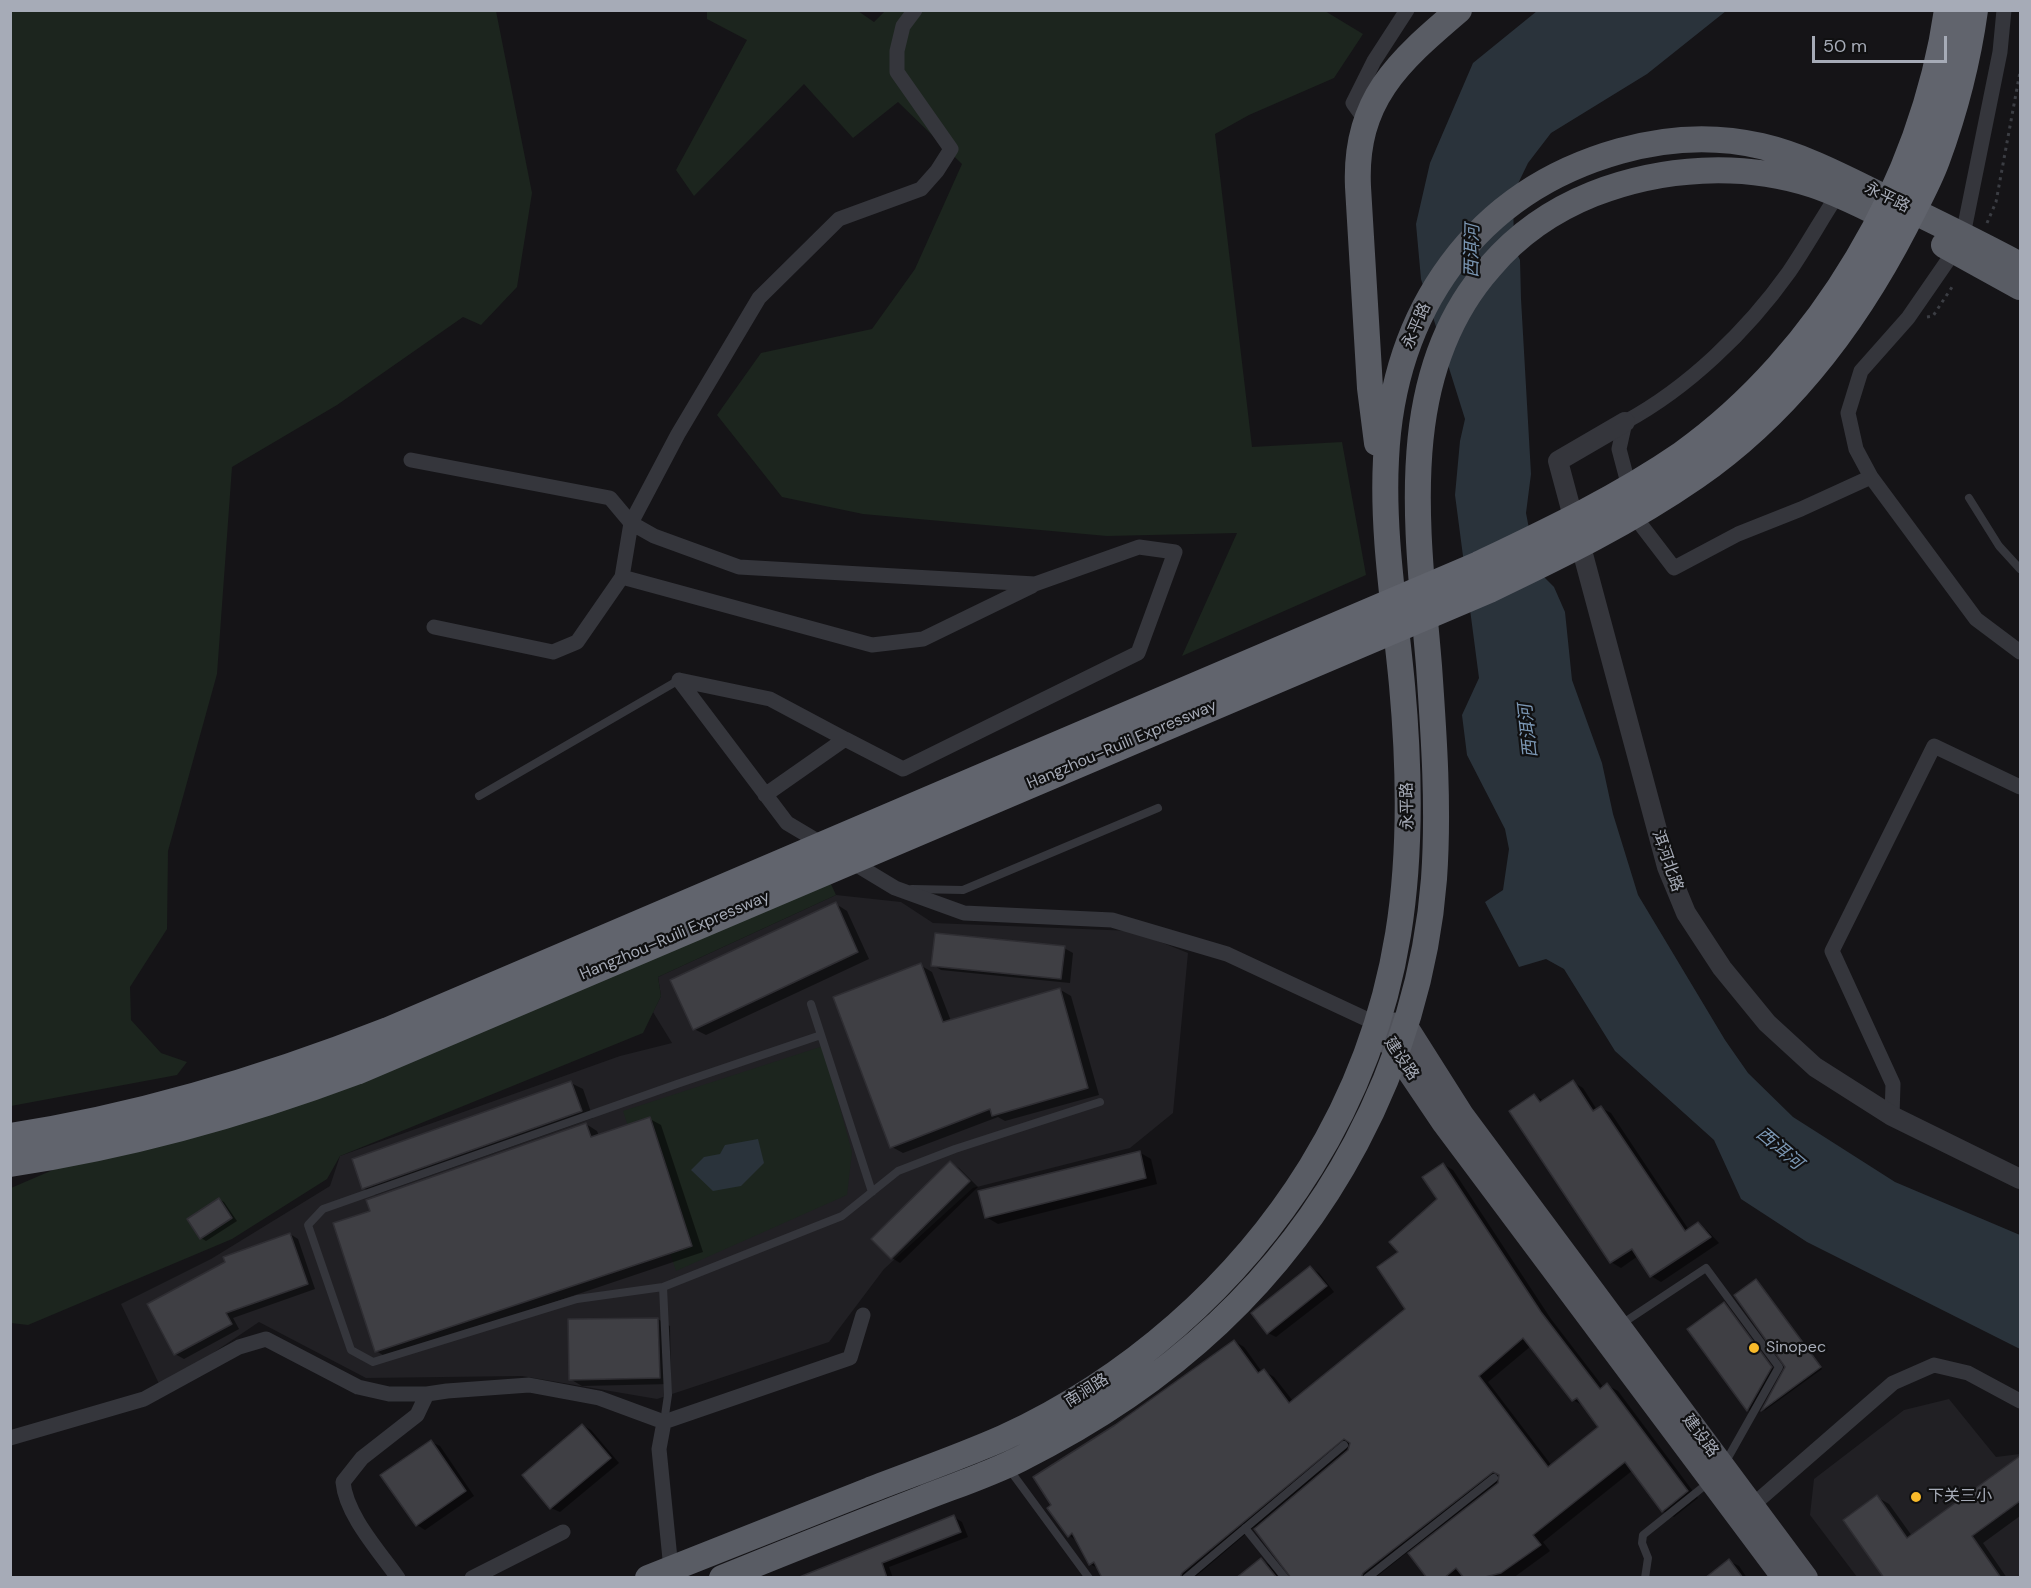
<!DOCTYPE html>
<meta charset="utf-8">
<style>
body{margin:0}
#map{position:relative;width:2031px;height:1588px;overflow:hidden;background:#151417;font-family:"DM Sans",sans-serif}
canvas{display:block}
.frame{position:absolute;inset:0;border:12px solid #a6abb7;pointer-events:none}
.scale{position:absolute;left:1812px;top:36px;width:135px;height:27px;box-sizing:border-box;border:3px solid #a6abb7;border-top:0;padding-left:8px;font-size:18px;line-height:21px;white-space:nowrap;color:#a6abb7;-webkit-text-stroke:4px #101011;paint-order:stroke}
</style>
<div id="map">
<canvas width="2031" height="1588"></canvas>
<div class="frame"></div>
<div class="scale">50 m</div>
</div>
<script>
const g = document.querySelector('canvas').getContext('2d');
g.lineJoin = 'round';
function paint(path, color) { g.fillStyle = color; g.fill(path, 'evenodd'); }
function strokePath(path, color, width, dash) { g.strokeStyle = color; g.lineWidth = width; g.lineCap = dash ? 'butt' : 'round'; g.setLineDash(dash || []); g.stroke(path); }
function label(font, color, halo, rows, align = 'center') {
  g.font = font + ' "DM Sans","Noto Sans SC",sans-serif'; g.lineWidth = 4.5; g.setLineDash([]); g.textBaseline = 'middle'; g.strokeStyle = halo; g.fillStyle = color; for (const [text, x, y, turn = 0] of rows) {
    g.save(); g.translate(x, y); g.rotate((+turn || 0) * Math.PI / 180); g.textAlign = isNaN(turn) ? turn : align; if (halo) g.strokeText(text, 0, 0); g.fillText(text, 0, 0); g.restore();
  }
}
const built = new Path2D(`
 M836 895 901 902 933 923 1133 931 1188 953 1173 1113 1130 1148 973 1188 884 1269 829 1342 657 1399 522 1376 366 1378 259 1322 161 1388 121 1304 211 1259 330 1186 340 1156 620 1056 672 1043 653 1012 661 996 658 977Z
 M1949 1399 1996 1457 2020 1454V1577H1857L1810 1515 1814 1479 1904 1410Z`);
const green = new Path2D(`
 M11 10 496 11 532 193 517 287 481 325 463 317 337 405 232 467 217 674 168 851 167 929 130 987 131 1020 161 1053 187 1062 177 1075 11 1106Z
 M886 10 1325 11 1363 34 1334 78 1249 115 1215 134 1252 447 1342 442 1366 575 1182 656 1237 533 1107 536 863 514 782 497 717 415 761 353 872 329 915 269 962 164 898 102 853 138 804 84 694 196 676 170 747 40 707 19V11H858L874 22Z
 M830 882 836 895 658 977 661 996 643 1033 340 1156 327 1179 232 1239 28 1325 11 1323V1188L76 1160Z
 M823 1046 852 1152 847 1195 676 1271 623 1111Z`);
const water = new Path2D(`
 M1537 11H1726L1647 74 1551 133 1528 163 1513 194 1514 248 1520 260 1521 299 1531 474 1526 513 1537 570 1554 587 1565 612 1572 680 1602 763 1613 814 1638 895 1725 1040 1748 1073 1793 1117 1895 1182 2020 1235V1349L1807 1242 1741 1199 1714 1140 1615 1051 1564 969 1546 959 1519 967 1485 902 1503 890 1509 849 1505 829 1467 755 1462 715 1479 678 1455 495 1460 441 1465 419 1421 279 1416 224 1430 163 1473 63Z
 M758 1139 764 1163 741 1186 713 1191 691 1170 704 1157 720 1154 725 1145Z`);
const shadow = new Path2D(`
 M836 904 847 911 869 959 706 1035 694 1029Z
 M1064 948 1073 953 1070 983 941 970 933 965Z
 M920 965 932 972 951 1021 1059 989 1071 996 1099 1095 1005 1121 998 1117 903 1153 892 1147Z
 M1573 1082 1583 1088 1597 1110 1601 1108 1611 1113 1689 1230 1698 1224 1707 1230 1719 1243 1661 1282 1651 1276 1638 1256 1621 1268 1611 1262 1534 1095 1544 1101Z
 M571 1083 583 1089 593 1118 375 1195 363 1188Z
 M650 1119 661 1125 703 1252 388 1358 376 1351 372 1212 586 1124 597 1131 599 1136Z
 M1139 1152 1151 1159 1157 1184 998 1224 986 1217Z
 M950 1163 959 1168 978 1187 900 1263 892 1258Z
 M1443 1164 1453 1170 1551 1319 1604 1388 1607 1385 1618 1391 1698 1498 1674 1517 1663 1511 1633 1470 1543 1542 1550 1551 1513 1578H1429L1409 1551 1375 1578H1291V1574L1254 1527 1194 1578H1105L1101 1570 1090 1564 1077 1541 1069 1535 1116 1426 1234 1341 1244 1347 1262 1372 1264 1371 1274 1377 1293 1401 1407 1309 1401 1252 1439 1199ZM1531 1346 1573 1400 1584 1406 1601 1427 1552 1466 1488 1382Z
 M219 1199 224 1202 237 1221 206 1241 201 1238 189 1220Z
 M290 1234 298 1239 315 1289 233 1318 239 1329 184 1359 175 1354Z
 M1311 1268 1319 1273 1334 1292 1276 1337 1268 1333Z
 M1756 1281 1822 1369 1764 1411 1787 1366Z
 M1726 1305 1773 1369 1750 1411 1690 1329Z
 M658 1319 670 1326 671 1384 582 1386 570 1379Z
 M582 1425 591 1430 619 1463 560 1512 551 1508Z
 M431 1442 440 1446 474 1496 425 1530 417 1525Z
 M2020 1458V1516L1983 1543 2007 1578H1886L1877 1497 1889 1504 1912 1536Z
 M954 1517 962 1522 968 1537 889 1567 893 1578H796Z
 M1261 1560 1272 1566 1281 1578H1238Z
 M1729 1561 1739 1566 1747 1578H1707Z`);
const building = new Path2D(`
 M836 902 858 952 693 1030 670 980Z
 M935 933 1065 946 1061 979 931 966Z
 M921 963 943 1022 1060 988 1088 1088 992 1116 990 1109 890 1148 833 997Z
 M1573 1080 1593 1111 1601 1106 1685 1231 1698 1222 1711 1237 1650 1277 1632 1249 1610 1263 1509 1111 1534 1094 1540 1102Z
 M571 1081 582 1111 362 1189 352 1159Z
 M650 1117 692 1246 375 1352 333 1223 370 1211 366 1200 586 1123 591 1137Z
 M1140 1151 1146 1178 985 1218 978 1191Z
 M950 1161 970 1181 891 1259 871 1239Z
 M1443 1163 1541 1312 1600 1389 1607 1383 1688 1491 1662 1512 1625 1462 1533 1535 1541 1545 1501 1573 1481 1578H1464L1456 1568 1444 1578H1427L1408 1553 1498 1483 1499 1475 1493 1472 1363 1573 1361 1578H1291L1254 1529 1348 1450 1350 1443 1344 1439 1182 1573 1180 1578H1102L1094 1562 1089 1565 1072 1533 1068 1537 1047 1508 1051 1505 1033 1477 1115 1425 1234 1340 1258 1373 1264 1369 1289 1403 1405 1309 1377 1267 1398 1252 1389 1242 1437 1199 1422 1177ZM1523 1338 1572 1401 1577 1398 1598 1427 1548 1467 1479 1376Z
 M219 1198 232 1218 200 1239 187 1219Z
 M290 1233 308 1284 226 1313 232 1324 174 1355 147 1304 225 1262 223 1257Z
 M1310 1266 1327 1286 1267 1334 1251 1313Z
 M1756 1279 1821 1367 1761 1411 1785 1367 1734 1295Z
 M1724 1302 1772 1367 1747 1411 1687 1329Z
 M658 1318 660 1378 569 1380 568 1319Z
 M582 1424 611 1458 550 1509 522 1475Z
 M431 1440 466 1491 416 1526 380 1475Z
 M2020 1456V1501L1972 1536 2001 1578H1884L1843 1520 1877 1495 1907 1538Z
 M954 1515 961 1532 882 1563 887 1578H797Z
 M1261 1558 1277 1578H1236Z
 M1729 1559 1743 1578H1705Z`);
const path = new Path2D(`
 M1987 223 1996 202 2020 72
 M1927 317 1933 316 1954 284`);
const service = new Path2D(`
 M1969 498 1999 546 2020 569
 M479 796 679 680
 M912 889 963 890 1158 808
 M811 1004 872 1192
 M663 1287 577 1299 373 1362 351 1350 308 1225 323 1209 677 1084 821 1035
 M1620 1325 1706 1268 1779 1367 1725 1463
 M664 1422 668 1395 663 1287 842 1216 898 1171 955 1149 1100 1102
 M1009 1469 1089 1578
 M1245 1528 1285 1578
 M1186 1578 1344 1445
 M1367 1578 1494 1478
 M1645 1578 1648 1558 1642 1543 1643 1535 1708 1483`);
const minor = new Path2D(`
 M2004 10 2000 52 1963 235 1955 250 1908 318 1861 371 1848 413 1856 449 1871 477 1976 619 2020 652
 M1366 121 1353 103 1374 61 1407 10
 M1838 194C1821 220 1806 247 1789 272 1747 331 1688 388 1625 422L1619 449 1638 521 1674 568 1738 534 1801 509 1871 477
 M411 460 610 498 631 523 654 536 739 567 1035 584 1139 547 1175 552 1138 653 903 769 845 739 765 795
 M622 577 872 645 923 639 1032 586
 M434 627 553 652 577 642 622 577 631 523 678 434 759 298 839 219 921 189 937 171 951 149 897 72V51L903 26 915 10
 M679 680 787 823 824 845
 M679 680 770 699 845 739
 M847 859 895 888 964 913 1112 920 1227 954 1377 1024
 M1892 1116 1893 1084 1832 951 1934 746 2020 787
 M664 1422 659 1449 671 1569
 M10 1438 144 1399 239 1347 266 1339 358 1387 389 1394H427L447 1391 529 1385 599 1398 664 1422 850 1358 863 1315
 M1746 1511 1893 1383 1934 1365 1968 1373 2020 1401
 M398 1578C379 1551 346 1515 343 1482L362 1458 417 1415 427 1394
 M472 1578 563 1532`);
const tertiary = new Path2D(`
 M1625 422 1558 461 1667 867 1686 913 1722 968 1767 1023 1815 1067 1892 1116 2020 1179`);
const primary = new Path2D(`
 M1377 1024 1405 1025 1462 1115 1806 1578
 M1387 1039 1443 1122 1784 1578`);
const trunk = new Path2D(`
 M1944 245 2020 287
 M1377 443 1370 388 1358 187C1354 100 1398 62 1459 10
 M648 1578C722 1548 796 1519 870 1490 914 1473 960 1457 1003 1438 1129 1380 1238 1285 1311 1167 1406 1013 1418 860 1402 685 1395 610 1382 535 1386 459 1393 311 1474 192 1620 151 1666 138 1714 135 1761 146 1804 156 1843 177 1882 196 1928 218 1975 241 2020 265
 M722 1578C788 1551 854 1525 921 1499 954 1486 988 1475 1020 1459 1163 1388 1280 1286 1356 1143 1399 1062 1427 971 1434 879 1439 808 1434 737 1429 666 1418 533 1393 376 1490 267 1518 234 1553 210 1593 194 1662 167 1742 162 1813 185 1837 193 1859 204 1881 215`);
const motorway = new Path2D(`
 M10 1137C141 1117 266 1079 388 1031L1479 565C1548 532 1618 499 1682 455 1822 355 1924 180 1948 10
 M10 1163C130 1145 244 1113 356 1071L1489 589C1560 555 1630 521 1695 476 1786 413 1855 322 1905 225 1916 203 1928 182 1936 160 1954 111 1967 61 1974 10`);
const markers = [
 [1754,1348,6,"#f9ba2a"],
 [1916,1497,6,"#f9ba2a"]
];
const streetNames = [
 ["永平路",1887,198,26],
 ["永平路",1417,326,-67],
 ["Hangzhou–Ruili Expressway",1122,745,-23],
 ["永平路",1408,806,-91],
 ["洱河北路",1667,861,71],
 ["Hangzhou–Ruili Expressway",675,936,-23],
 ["建设路",1401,1059,56],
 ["南涧路",1087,1391,-32],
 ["建设路",1700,1436,53]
];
const poiNames = [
 ["Sinopec",1766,1348],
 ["下关三小",1928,1497]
];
const waterNames = [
 ["西洱河",1473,251,-89],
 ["西洱河",1529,731,-96],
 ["西洱河",1779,1149,40]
];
paint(built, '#212024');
paint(green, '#1c251e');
paint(water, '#2a333b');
paint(shadow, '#0007');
paint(building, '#3f3f44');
strokePath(building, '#2f2e33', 1.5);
strokePath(path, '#3b3d43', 3, [3, 4.5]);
strokePath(service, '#35363c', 8);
strokePath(minor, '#35363c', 15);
strokePath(tertiary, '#35363c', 20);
strokePath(primary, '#51535b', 24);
strokePath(trunk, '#595c64', 26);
strokePath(motorway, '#61646d', 28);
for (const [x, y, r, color] of markers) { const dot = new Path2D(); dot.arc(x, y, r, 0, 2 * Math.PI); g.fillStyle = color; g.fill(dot); strokePath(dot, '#101011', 2); }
label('16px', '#a6abb7', '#101011', streetNames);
label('16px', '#a6abb7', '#101011', poiNames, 'left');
label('italic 18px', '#7b97b4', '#101011', waterNames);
</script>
